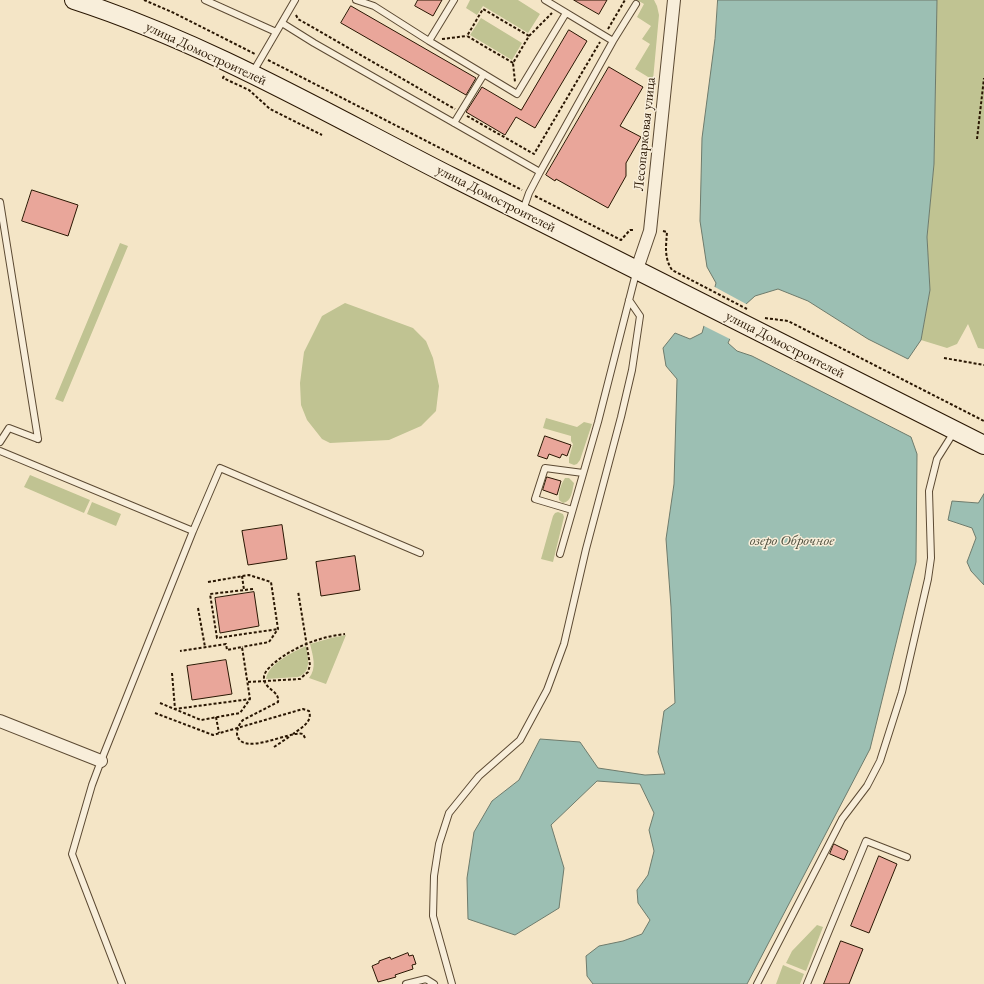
<!DOCTYPE html>
<meta charset="utf-8">
<style>
body{margin:0}
canvas{display:block;background:#f4e5c6}
</style>
<canvas width="984" height="984"></canvas>
<script>
const g = document.querySelector('canvas').getContext('2d');
g.lineJoin = 'round';
function paint(path, color) { g.fillStyle = color; g.fill(path, 'evenodd'); }
function strokePath(path, color, width, dash) { g.strokeStyle = color; g.lineWidth = width; g.lineCap = dash ? 'butt' : 'round'; g.setLineDash(dash || []); g.stroke(path); }
function label(font, color, halo, rows, align = 'center') {
  g.font = font + ' "EB Garamond",serif'; g.lineWidth = 3; g.setLineDash([]); g.textBaseline = 'middle'; g.strokeStyle = halo; g.fillStyle = color; for (const [text, x, y, turn = 0] of rows) {
    g.save(); g.translate(x, y); g.rotate((+turn || 0) * Math.PI / 180); g.textAlign = isNaN(turn) ? turn : align; if (halo) g.strokeText(text, 0, 0); g.fillText(text, 0, 0); g.restore();
  }
}
const green = new Path2D(`
 M470 0H518L540 14 528 33 483 6 477 15 466 8Z
 M637 0H654L657 6 659 15 653 80 635 69 650 44 642 39 651 26 637 17 644 4Z
 M937 0H984V349L978 348 968 324 957 344 947 348 921 340 930 290 927 237 934 164Z
 M481 18 522 43 512 60 470 35Z
 M120 243 128 246 63 402 55 399Z
 M345 303 413 328 426 341 433 358 439 386 436 411 421 426 389 440 330 443 322 439 307 420 301 405 300 383 304 352 322 316Z
 M546 418 577 427 584 422 592 424 580 460 577 464 574 465 569 463V458L573 444 571 441V436L543 428Z
 M30 475 90 500 84 513 24 487Z
 M565 478H569L574 483C572 491 572 501 563 503L559 500C558 493 561 484 565 478Z
 M92 502 121 514 116 526 87 514Z
 M558 512 563 514 564 517 553 562 541 559 553 516 555 513Z
 M346 635 326 684 309 678C317 668 313 656 310 644L331 638Z
 M306 646C308 658 312 672 298 677L266 679C268 664 293 652 306 646Z
 M817 925 823 927 806 971 786 963 792 951Z
 M783 965 804 974 800 984H776Z`);
const water = new Path2D(`
 M718 0H937L934 164 927 237 930 290 921 340 908 359 868 339 808 301 778 289 755 296 745 305 728 343 737 351 752 356 911 437 917 454 916 562 870 749 747 984H593L587 976 586 956 599 946 623 941 642 934 650 920 638 903 637 890 648 875 654 851 649 830 654 813 640 784 597 781 551 825 564 868 559 908 515 935 468 919 467 878 474 832 492 801 519 780 540 739 580 742 598 768 645 775 665 774 658 752 664 711 675 703 671 607 666 539 674 484 677 379 666 366 663 348 675 333 690 339 702 333 716 283 707 267 700 221 702 138 715 39Z
 M984 494V585L971 571 967 562 976 538 972 528 948 520 952 501 978 503Z`);
const pier = new Path2D(`
 M713 286 748 305 732 340 702 325Z`);
const building = new Path2D(`
 M418 0H442L433 16 415 6Z
 M574 0H607L599 14Z
 M351 6 476 78 466 95 341 23Z
 M569 30 587 41 535 128 516 117 505 135 466 112 482 87 521 110Z
 M609 67 643 87 620 126 641 137 626 163V176L608 208 556 179 555 181 546 175Z
 M32 190 78 205 68 236 22 221Z
 M545 436 571 445 567 456 562 454 560 458 549 454 547 459 538 456Z
 M547 477 561 481 557 495 543 490Z
 M282 525 287 559 248 565 242 531Z
 M355 556 360 590 321 596 316 562Z
 M254 592 259 626 220 633 215 598Z
 M226 660 232 694 192 700 187 666Z
 M834 844 848 851 844 860 830 854Z
 M879 856 897 864 869 933 851 926Z
 M841 941 863 949 849 984H824Z
 M408 953 409 956 413 955 416 964 412 965 413 969 395 975 396 977 378 982 372 966 379 963V961L390 957 391 959Z`);
const path = new Path2D(`
 M144 0 174 13 255 54
 M296 15 298 19 455 109
 M608 29 625 0
 M529 36 552 13
 M442 39 467 36
 M268 60 522 190
 M513 63 467 36 483 9 529 36 513 63 515 82
 M224 76 223 78 249 90 270 109 322 135
 M467 116 534 154 600 42
 M977 139 984 78
 M535 196 621 240 630 230H634
 M663 231 667 232C666 246 664 258 672 270L747 309
 M765 318 788 321 984 421
 M944 358 984 365
 M242 576 244 590
 M208 582 249 575 271 582 278 629 269 642 242 647
 M253 589 210 594 217 638 278 629
 M198 608 205 647
 M172 673 175 709 250 699
 M248 682 300 679 308 672 310 665 298 591
 M160 703 201 720 240 713 250 699 242 647 227 650 226 644 180 651
 M155 713 213 735 303 709 309 711C313 722 301 728 293 734
 M216 717 219 733
 M305 738 303 734C290 730 241 758 237 734 237 729 239 724 243 720L278 702C280 690 263 690 264 676 265 671 270 667 273 664 293 647 319 637 345 634
 M274 747 289 737`);
const service = new Path2D(`
 M205 0 276 32
 M356 0 374 6 429 41
 M454 0 429 41 517 94 566 13
 M545 0 613 41
 M282 23 314 43 540 172
 M253 72 295 0
 M454 123 484 74
 M0 202 38 439
 M523 210 529 193 540 172 613 41 636 4
 M0 442 9 428 38 439
 M0 451 193 531 101 761 92 785 72 854 122 984
 M572 510 535 499 545 468 583 473
 M193 531 220 468 420 553
 M560 554 598 422 636 273
 M406 984 426 979 434 984
 M452 984 433 916 434 876 439 844 449 813 479 776 520 740 547 690 564 644 586 549 621 417 632 370 640 316 629 300
 M757 984 842 819 867 786 880 761 902 692 928 579 931 558 929 491 937 459 954 432
 M807 984 866 841 907 857`);
const minor = new Path2D(`
 M637 269 650 231 674 0
 M0 721 101 761`);
const secondary = new Path2D(`
 M74 0C207 43 328 114 452 177 629 266 807 356 984 445`);
const streetNames = [
 ["улица Домостроителей",206,54,25],
 ["Лесопарковая улица",645,134,-84],
 ["улица Домостроителей",496,199,27],
 ["улица Домостроителей",785,345,27]
];
const waterNames = [
 ["озеро Оброчное",792,541]
];
paint(green, '#c0c392');
paint(water, '#9cbfb3');
strokePath(water, '#6e7b6c', 1);
paint(pier, '#f4e5c6');
paint(building, '#e9a69a');
strokePath(building, '#291602', 1);
strokePath(service, '#5c4a33', 8);
strokePath(minor, '#5c4a33', 14);
strokePath(secondary, '#291602', 20);
strokePath(path, '#291602', 2, [3, 2]);
strokePath(service, '#f8eeda', 6);
strokePath(minor, '#f8eeda', 12);
strokePath(secondary, '#f8eeda', 18);
label('14px', '#291602', '#f8eeda', streetNames);
label('italic 15px', '#515140', '#f8eeda', waterNames);
</script>
